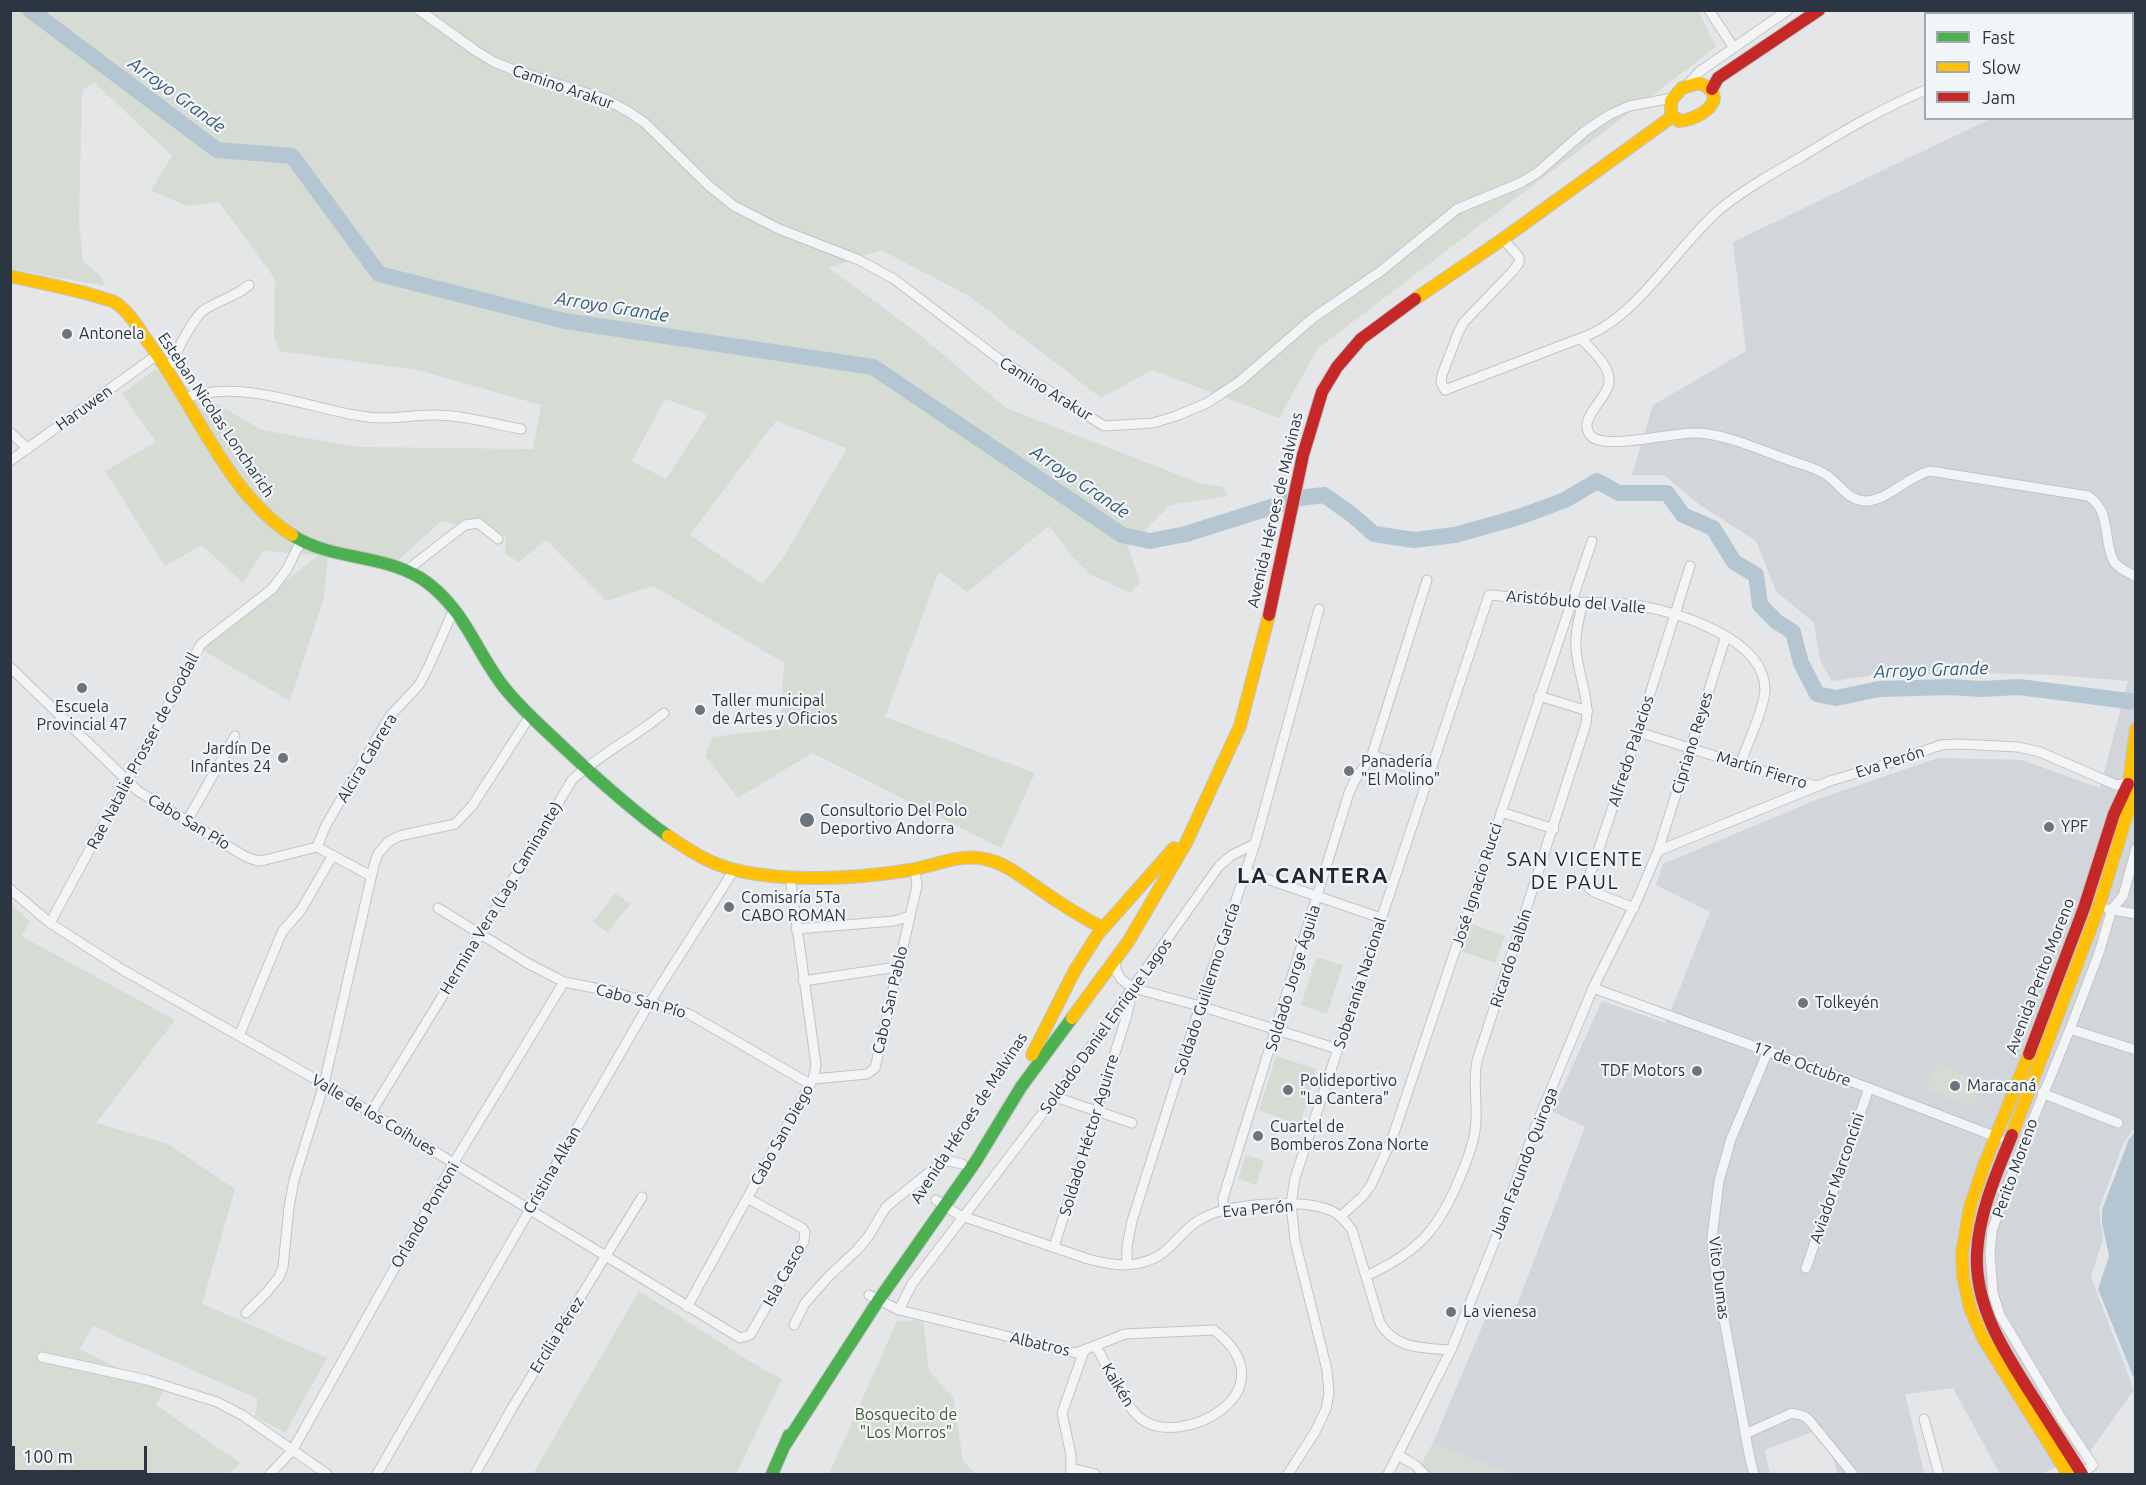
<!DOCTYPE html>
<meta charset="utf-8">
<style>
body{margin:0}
#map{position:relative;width:2146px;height:1485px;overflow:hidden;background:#e4e6e8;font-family:Ubuntu,sans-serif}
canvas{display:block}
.frame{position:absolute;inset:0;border:12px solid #2b3642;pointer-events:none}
.legend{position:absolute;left:1924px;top:12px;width:210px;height:108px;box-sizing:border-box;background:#f2f5f8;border:2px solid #a2a9af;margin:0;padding:8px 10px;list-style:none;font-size:18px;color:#2b3642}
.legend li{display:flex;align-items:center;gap:12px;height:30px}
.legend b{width:30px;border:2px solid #a2a9af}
.scale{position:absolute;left:12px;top:1446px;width:135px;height:27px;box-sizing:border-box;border:3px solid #2b3642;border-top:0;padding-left:8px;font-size:18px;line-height:21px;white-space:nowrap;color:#2b3642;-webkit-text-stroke:4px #f2f5f8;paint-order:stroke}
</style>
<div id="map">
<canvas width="2146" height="1485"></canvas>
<div class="frame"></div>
<ul class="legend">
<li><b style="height:8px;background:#4caf50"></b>Fast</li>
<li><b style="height:8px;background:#ffc107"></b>Slow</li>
<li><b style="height:8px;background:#c62828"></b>Jam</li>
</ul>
<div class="scale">100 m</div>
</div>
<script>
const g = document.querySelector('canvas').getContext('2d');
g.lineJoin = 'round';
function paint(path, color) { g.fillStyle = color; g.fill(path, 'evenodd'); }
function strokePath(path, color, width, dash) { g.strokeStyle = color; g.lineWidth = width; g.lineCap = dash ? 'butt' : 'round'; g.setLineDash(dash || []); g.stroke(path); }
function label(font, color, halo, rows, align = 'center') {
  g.font = font + ' Ubuntu,sans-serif'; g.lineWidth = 4.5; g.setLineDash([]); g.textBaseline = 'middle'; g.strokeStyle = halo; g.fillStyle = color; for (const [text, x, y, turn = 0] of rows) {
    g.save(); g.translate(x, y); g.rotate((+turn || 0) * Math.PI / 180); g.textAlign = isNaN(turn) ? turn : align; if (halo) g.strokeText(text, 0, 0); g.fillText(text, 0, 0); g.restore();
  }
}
const built = new Path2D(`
 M2135 67 2136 1126 2123 1144 2099 1209 2103 1239 2091 1277 2134 1390 2091 1450 2042 1474H2000L1953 1388 1905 1394 1924 1472 1918 1474H1838L1823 1428 1765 1450 1770 1474H1511L1433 1443 1489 1310 1513 1315 1585 1127 1552 1111 1602 1001 1666 1023 1710 912 1656 885 1663 864 1818 799 1938 758 2022 760 2100 788 2128 681 2054 675 1979 673 1876 675 1832 681 1820 660 1814 623 1776 591 1756 541 1700 505 1664 475H1632L1653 405 1746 351 1733 242 1990 119 2132 118 2133 68Z`);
const green = new Path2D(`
 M1698 10 1716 47 1318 348 1279 418 1152 370 1101 398 969 296 881 250 829 268 920 335 1006 408 1202 484 1223 487 1227 496 1170 505 1128 547 1140 583 1130 593 1090 574 1072 557 1049 526 967 592 939 571 885 717 1035 773 1001 848 812 753 738 798 705 756 712 737 780 729 784 663 654 586 606 601 546 540 519 562 505 554 506 536 442 521 398 560 328 556 324 598 290 701 201 649 318 555 263 551 243 583 202 545 165 566 105 471 156 442 122 394 156 369 262 430 357 447 533 449 541 405 418 370 279 351 274 335 275 279 219 202 188 206 151 191 172 156 95 83 82 90 79 223 83 262 100 275 105 286 11 269 10 11ZM665 399 708 414 666 479 632 461ZM776 421 847 448 783 558 762 584 690 535Z
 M615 893 630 904 608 933 593 922Z
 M10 903 30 922 21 936 175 1020 96 1123 168 1144 235 1189 202 1304 327 1358 285 1433 255 1416 258 1399 93 1326 80 1349 163 1391 156 1405 240 1463 229 1474H11Z
 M1469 923 1505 936 1495 963 1459 950Z
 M1317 957 1343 965 1327 1014 1301 1005Z
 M1276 1056 1316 1069 1300 1126 1259 1110Z
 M1937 1064 1982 1082 1972 1107 1927 1089Z
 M1246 1155 1264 1161 1256 1185 1238 1179Z
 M639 1291 759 1367 782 1379 736 1474H533Z
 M923 1320 929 1371 953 1397 963 1461 976 1474H829L897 1321Z
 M1433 1443 1511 1474H1415Z`);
const water = new Path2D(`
 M2135 1132V1377L2133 1376 2098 1289 2109 1256 2102 1223V1210L2129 1139Z`);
const river = new Path2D(`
 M30 10 217 150 292 156 379 274 565 321 873 367 1122 535 1150 541 1186 534 1300 498 1324 495 1351 514 1374 534 1414 540 1455 535 1519 517 1565 500 1597 481 1619 493H1667L1683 515 1713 528 1734 562 1756 575 1760 605 1777 622 1793 632 1801 663 1817 694 1836 698 1879 689 1950 687 1981 689 2019 687 2136 702`);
const street = new Path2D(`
 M419 10 476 51 494 62 514 70 605 99 629 112 645 123 708 185 734 206 779 229 859 260 894 279 999 359 1104 426 1153 423 1176 416 1207 403 1239 382 1313 318 1381 271 1457 209 1520 183 1537 173 1585 131 1609 115 1629 106 1673 98
 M1709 10 1734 48
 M2103 14 2105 10
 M2132 26 2136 25
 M1689 83 1699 72 1788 10
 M1503 239 1519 257V263L1513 271 1464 322 1458 333 1442 375 1441 382 1445 390 1581 338C1591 350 1611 366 1609 383 1607 399 1576 420 1591 436 1606 451 1675 431 1698 433 1728 435 1758 449 1786 459 1799 464 1816 467 1828 476 1840 485 1848 500 1865 501 1888 501 1906 477 1930 471L2088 496C2111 510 2103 538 2113 560 2117 568 2128 572 2136 577
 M1581 338C1636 320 1676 247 1720 209 1745 189 1773 173 1801 157 1842 132 1882 108 1926 90
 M167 371C175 356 192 318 204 310 219 300 235 297 249 285
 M184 398C242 378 303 407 361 416 386 421 410 415 434 415 463 415 493 424 521 429
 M10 432 28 449
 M10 461 157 355
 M407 570 465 525 478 523 498 539
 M10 667 138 791 246 857 258 861 265 860 317 847 371 876
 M1539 696 1588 711
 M1638 732 1792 780 1817 786
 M1372 755 1429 774
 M1501 812 1554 829
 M187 821 235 736
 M317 847 326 825 390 716 419 685 428 668 454 609
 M1658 851 1830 781 1881 766 1941 745 1959 744 2018 747 2040 752 2116 785 2129 783
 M1246 872 1381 918
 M10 889 50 923 123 970 324 1084 740 1338 750 1335 804 1241 805 1232 802 1228 747 1198
 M438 908 529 964 564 982 610 991 689 1014 810 1084
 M1634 908 1594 892 1589 888 1588 881 1638 732 1690 566
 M2108 909 2136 914
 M50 923 201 644 272 589 287 569 301 541
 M796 929 894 921 910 916
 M1115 960 1116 970 1121 979 1133 988 1200 1006 1338 1049
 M803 981 897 967
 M1593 988 1869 1088 1999 1138
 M2070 1029 2136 1050
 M239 1036 282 932 301 910 333 855
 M813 1079 867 1074 875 1068 917 886 915 869
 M2042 1093 2118 1123
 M1055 1097 1132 1123
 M370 1114 480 935 572 780C600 754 635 737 664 713
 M936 1200 959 1215 1088 1259C1107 1264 1127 1268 1147 1261 1171 1254 1180 1230 1201 1219 1229 1203 1303 1198 1332 1211 1341 1215 1347 1223 1352 1230L1380 1323C1395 1349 1424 1348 1451 1350
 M1224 1209 1223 1198 1349 793 1355 780 1372 755 1427 580
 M1340 1217 1362 1197 1371 1185 1392 1139 1592 541
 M1054 1247 1126 1018 1132 993
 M1127 1265V1246L1132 1221 1200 1006 1255 844 1319 609
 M1806 1268 1869 1088
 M1366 1276C1419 1252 1439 1229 1461 1175 1467 1160 1473 1146 1475 1131 1479 1107 1472 1085 1477 1061L1586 724C1590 698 1578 675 1576 649 1575 633 1579 618 1583 602
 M869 1295 899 1310 1076 1353 1125 1334 1214 1330C1294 1392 1179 1451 1140 1418 1120 1400 1109 1369 1096 1346
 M687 1307 813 1079 816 1065 790 876
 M899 1310 912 1284 1055 1097 1219 866 1232 855 1255 844
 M246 1313 267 1292 279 1277 283 1267 289 1207 294 1180 324 1084 374 865 378 854 388 842 399 836 455 824 472 806 530 716
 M794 1325 805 1303 830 1275 857 1250 868 1237 886 1207 942 1162 949 1161 962 1164
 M42 1357 147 1380 217 1402 242 1415 327 1474
 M1924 1419 1939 1474
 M1745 1434 1792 1413 1804 1416 1809 1420 1853 1474
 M1398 1455 1415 1465 1424 1474
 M1071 1468 1095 1474
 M270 1474 292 1451 453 1164 564 982
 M377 1474 650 1002 734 870
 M475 1474 512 1408 642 1197
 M1071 1474V1455L1062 1413 1084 1351
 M1288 1474 1315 1432 1326 1409 1329 1393 1327 1370 1295 1241 1291 1204 1295 1178 1489 595C1517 597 1544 601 1572 602 1593 603 1615 602 1636 605 1677 612 1765 638 1765 690 1764 709 1747 745 1740 764
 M1388 1474 1451 1350 1498 1233 1535 1128 1593 988 1638 898 1658 851 1726 636
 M1754 1474 1750 1459 1716 1276 1712 1238 1719 1181 1731 1139 1768 1051
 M2082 1474 2093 1465 2062 1419 2000 1315 1993 1293 1990 1254 1992 1231 2017 1159 2070 1029 2099 953 2112 909 2123 896 2136 849`);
const fast = new Path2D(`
 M292 535C333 562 390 553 429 584 466 613 476 651 503 686 520 708 541 726 561 745 595 777 630 809 668 836
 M785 1445 878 1301 976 1161 1021 1087 1072 1018
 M772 1474 789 1435`);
const slow = new Path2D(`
 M1699 83C1733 96 1701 120 1679 121L1671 114V101L1682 88Z
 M10 276C40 283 70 288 99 297 104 299 112 300 116 303 131 313 141 333 151 346 196 408 227 493 292 535
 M1415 299 1503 239 1673 116
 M668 836C687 849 707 862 728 868 780 883 857 879 910 870 935 866 959 853 985 859 1006 863 1024 879 1041 890 1061 904 1081 917 1103 928
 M1072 1018 1128 942 1186 843 1240 726 1269 615
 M2029 1054 1985 1163 1970 1207 1962 1253 1963 1276 1970 1308 1983 1338 2068 1474
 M1032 1055 1075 970 1098 934 1174 848
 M2012 1135 2098 909 2129 808V783L2136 729`);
const jam = new Path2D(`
 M1712 89 1718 78 1819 10
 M1269 615 1303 455 1322 392 1337 367 1361 339 1415 299
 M2029 1054 2084 908 2114 814 2128 784
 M2012 1135C1997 1172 1979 1212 1977 1253 1974 1308 2007 1356 2035 1400 2051 1425 2066 1449 2082 1474`);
const markers = [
 [67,334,6,"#6c747c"],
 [82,688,6,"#6c747c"],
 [700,710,6,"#6c747c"],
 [283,758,6,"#6c747c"],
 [1349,771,6,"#6c747c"],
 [807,820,8,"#6c747c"],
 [2049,827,6,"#6c747c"],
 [729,907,6,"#6c747c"],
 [1803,1003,6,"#6c747c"],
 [1697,1071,6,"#6c747c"],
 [1955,1086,6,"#6c747c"],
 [1288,1090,6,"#6c747c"],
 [1258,1136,6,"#6c747c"],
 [1451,1312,6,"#6c747c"]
];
const streetNames = [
 ["Camino Arakur",563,87,19],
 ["Camino Arakur",1046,389,32],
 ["Haruwen",84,408,-36],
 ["Esteban Nicolas Loncharich",216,415,56],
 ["Avenida Héroes de Malvinas",1275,510,-77],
 ["Aristóbulo del Valle",1576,602,5],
 ["Cipriano Reyes",1692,743,-73],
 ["Rae Natalie Prosser de Goodall",143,751,-62],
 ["Alfredo Palacios",1631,751,-72],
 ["Alcira Cabrera",367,758,-59],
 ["Eva Perón",1890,762,-18],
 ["Martín Fierro",1762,770,17],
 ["Cabo San Pío",189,822,31],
 ["José Ignacio Rucci",1477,885,-72],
 ["Hermina Vera (Lag. Caminante)",501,898,-59],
 ["Ricardo Balbín",1511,958,-72],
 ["Avenida Perito Moreno",2040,976,-69],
 ["Soldado Jorge Águila",1293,978,-73],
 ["Soberanía Nacional",1360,983,-72],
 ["Soldado Guillermo García",1207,989,-72],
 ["Cabo San Pablo",890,1000,-77],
 ["Cabo San Pío",641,1001,15],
 ["Soldado Daniel Enrique Lagos",1106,1026,-54],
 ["17 de Octubre",1802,1064,20],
 ["Valle de los Coihues",374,1115,31],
 ["Avenida Héroes de Malvinas",969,1118,-57],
 ["Cabo San Diego",782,1135,-61],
 ["Soldado Héctor Aguirre",1089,1135,-73],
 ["Juan Facundo Quiroga",1524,1163,-69],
 ["Perito Moreno",2015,1168,-70],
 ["Cristina Alkan",552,1170,-60],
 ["Aviador Marconcini",1837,1178,-71],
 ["Eva Perón",1258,1209,-5],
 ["Orlando Pontoni",425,1215,-60],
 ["Isla Casco",784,1275,-61],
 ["Vito Dumas",1719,1278,83],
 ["Ercilia Pérez",557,1335,-58],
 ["Albatros",1040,1344,13],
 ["Kaikén",1118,1385,59]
];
const poiNames = [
 ["Antonela",79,334],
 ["Taller municipal",712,701],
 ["de Artes y Oficios",712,719],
 ["Escuela",82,707,"center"],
 ["Provincial 47",82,725,"center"],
 ["Jardín De",271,749,"right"],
 ["Infantes 24",271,767,"right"],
 ["Panadería",1361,762],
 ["\"El Molino\"",1361,780],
 ["Consultorio Del Polo",820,811],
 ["Deportivo Andorra",820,829],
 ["YPF",2061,827],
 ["Comisaría 5Ta",741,898],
 ["CABO ROMAN",741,916],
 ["Tolkeyén",1815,1003],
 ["TDF Motors",1685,1071,"right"],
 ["Polideportivo",1300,1081],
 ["\"La Cantera\"",1300,1099],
 ["Maracaná",1967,1086],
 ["Cuartel de",1270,1127],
 ["Bomberos Zona Norte",1270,1145],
 ["La vienesa",1463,1312]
];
const parkNames = [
 ["Bosquecito de",906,1415],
 ["\"Los Morros\"",906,1433]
];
const waterNames = [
 ["Arroyo Grande",177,95,36],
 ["Arroyo Grande",612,307,9],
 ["Arroyo Grande",1080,482,34],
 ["Arroyo Grande",1931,670,-2]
];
const quarterNames = [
 ["SAN VICENTE",1575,859],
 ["DE PAUL",1575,882]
];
const districtNames = [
 ["LA CANTERA",1313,876]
];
paint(built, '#d2d6db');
paint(green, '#d6dcd4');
paint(water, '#b4c6d2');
strokePath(river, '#b4c6d2', 16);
strokePath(street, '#c2c4c6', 11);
strokePath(fast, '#c2c4c6', 14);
strokePath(slow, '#c2c4c6', 14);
strokePath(jam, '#c2c4c6', 14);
strokePath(street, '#f3f4f6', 9);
strokePath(fast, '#4caf50', 12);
strokePath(slow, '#ffc107', 12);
strokePath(jam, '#c62828', 12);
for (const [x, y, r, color] of markers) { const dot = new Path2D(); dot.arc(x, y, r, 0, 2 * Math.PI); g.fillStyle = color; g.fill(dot); strokePath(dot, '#f2f5f8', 2); }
label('16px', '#2b3642', '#f2f5f8', streetNames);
label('16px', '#2b3642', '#f2f5f8', poiNames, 'left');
label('16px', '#455d38', '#f2f5f8', parkNames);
label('italic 18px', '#365b75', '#f2f5f8', waterNames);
g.letterSpacing = '1.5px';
label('20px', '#1d2733', '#f2f5f8', quarterNames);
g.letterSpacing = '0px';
g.letterSpacing = '1.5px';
label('bold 22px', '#1d2733', '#f2f5f8', districtNames);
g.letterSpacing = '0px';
</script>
